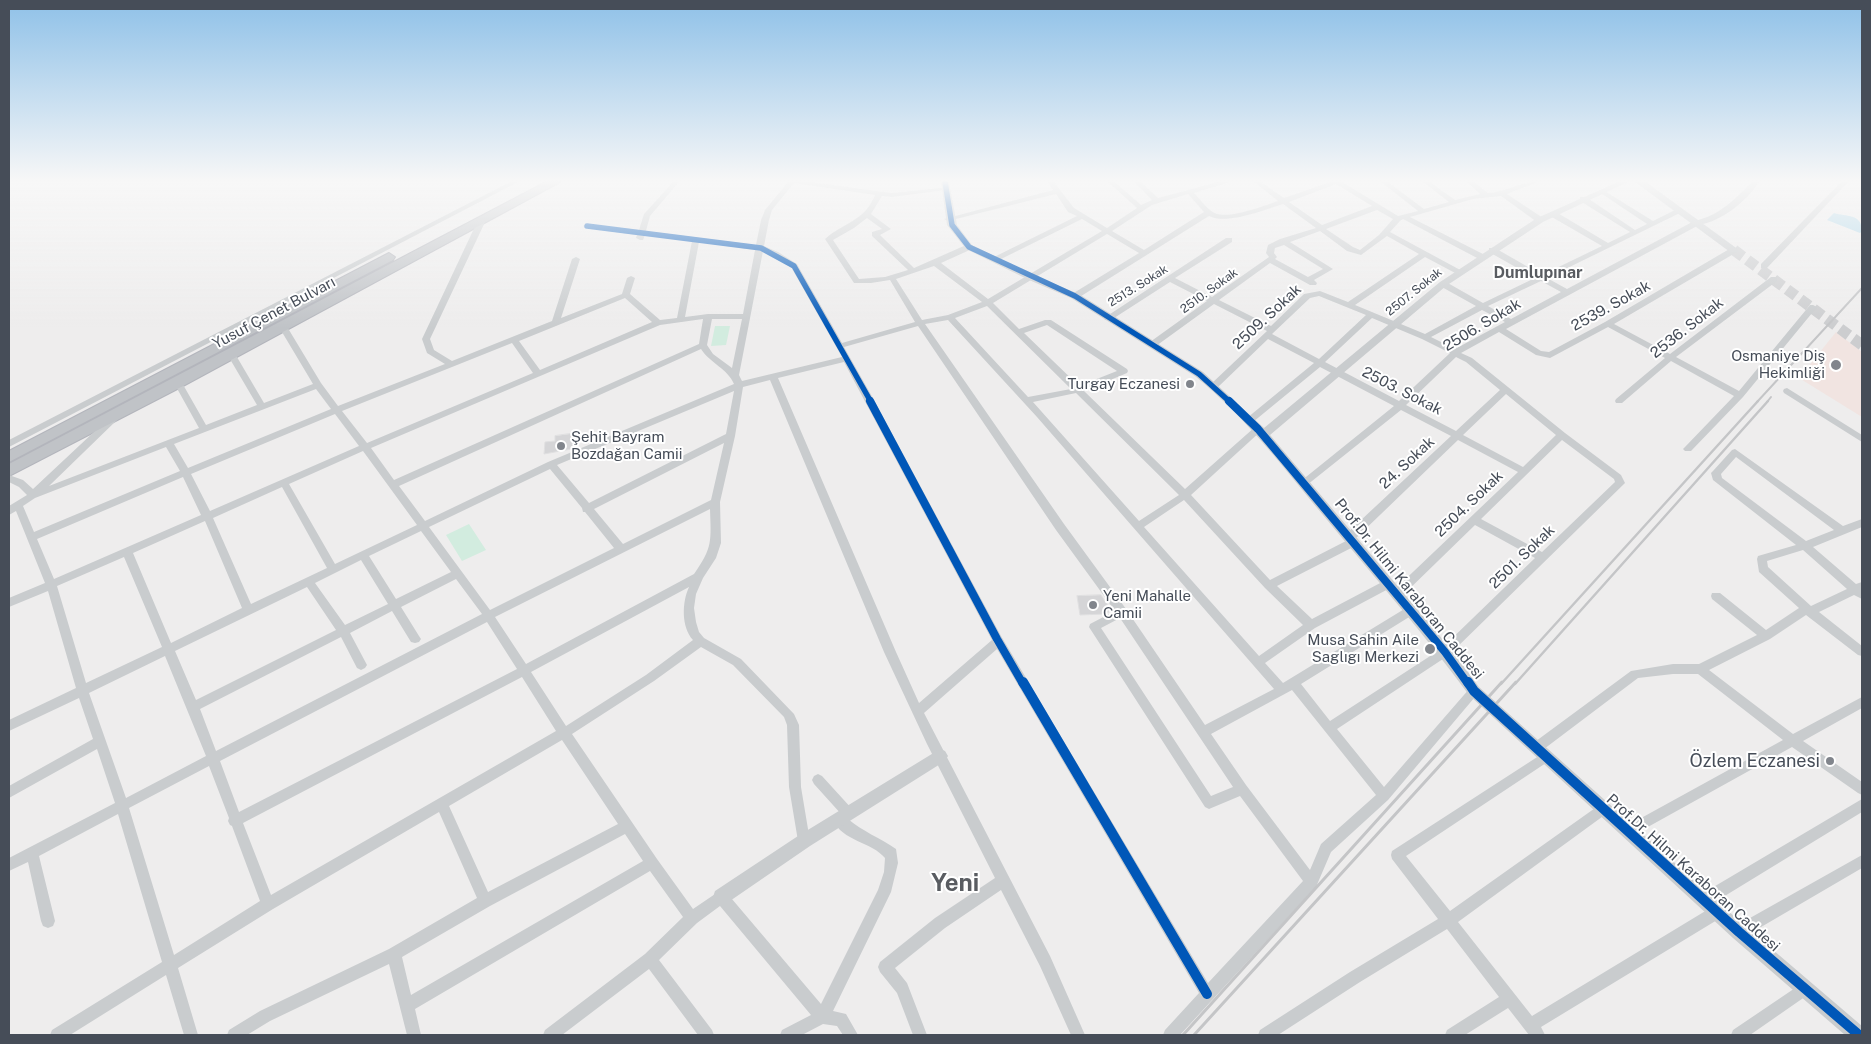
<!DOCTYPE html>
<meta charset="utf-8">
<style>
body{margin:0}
#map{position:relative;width:1871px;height:1044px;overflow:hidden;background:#eeeded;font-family:"Public Sans",sans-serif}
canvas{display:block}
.frame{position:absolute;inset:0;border:10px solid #464d58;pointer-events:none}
</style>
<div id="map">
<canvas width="1871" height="1044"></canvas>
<div class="frame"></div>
</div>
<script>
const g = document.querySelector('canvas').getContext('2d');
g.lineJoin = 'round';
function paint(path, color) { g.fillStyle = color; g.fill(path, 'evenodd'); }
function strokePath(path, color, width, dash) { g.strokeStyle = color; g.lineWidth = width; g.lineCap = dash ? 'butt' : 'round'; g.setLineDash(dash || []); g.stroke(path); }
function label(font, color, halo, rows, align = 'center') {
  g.font = font + ' "Public Sans",sans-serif'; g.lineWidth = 4; g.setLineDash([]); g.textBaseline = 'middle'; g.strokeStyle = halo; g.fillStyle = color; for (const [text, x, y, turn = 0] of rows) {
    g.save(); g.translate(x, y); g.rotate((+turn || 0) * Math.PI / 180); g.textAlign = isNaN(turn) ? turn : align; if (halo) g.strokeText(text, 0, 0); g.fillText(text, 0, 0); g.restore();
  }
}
const medical = new Path2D(`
 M1836 332 1862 352V417L1799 378Z`);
const green = new Path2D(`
 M715 326H730L726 345 711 346Z
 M469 524 486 550 462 561 446 535Z`);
const water = new Path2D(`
 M1834 213C1846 217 1862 213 1862 231L1860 233 1827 220Z`);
const building = new Path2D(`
 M577 433V448L544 454 545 442 555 441V436Z
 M1101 595 1107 604 1109 612 1105 614 1080 615 1077 596Z`);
const secondaryTunnel = new Path2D(`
 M1734 250 1862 345`);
const minor = new Path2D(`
 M510 182H518L9 447V440Z
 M673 182H679L650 216 646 231 756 245 761 220 765 210 788 182H810L892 193 948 187V189L946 190 892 197 882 196 871 214 891 229 880 235 914 268 966 245H972V249L941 263 988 299 1102 231 1082 219 995 262H992V258L1077 216 1068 212 1056 194 948 221 944 219 1053 190 1048 182H1054L1074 208 1107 228 1137 208 1108 182H1115L1141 205 1152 200 1134 182H1141L1158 198 1218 182H1228L1227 183 1194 193C1201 200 1208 211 1217 214 1232 218 1264 206 1278 201L1254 182H1261L1284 198 1330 182H1342L1398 216 1418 211 1381 182H1388L1424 209 1449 202 1423 182H1430L1455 200 1480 194 1467 182H1474L1488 193C1506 192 1520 182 1536 182L1535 183 1507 194 1543 218V222H1537L1501 196 1473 199 1410 217 1485 255V259H1479L1403 219 1400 221 1390 232 1464 272 1460 274H1457L1425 257 1355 305 1425 334 1476 306 1440 286V282H1446L1483 303 1535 278 1489 252V248H1495L1542 275 1602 246 1550 216V212H1556L1608 243 1630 232 1580 201V197H1586L1635 230 1647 224 1599 192V190H1603L1653 221 1677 209 1684 211 1547 278 1567 289 1694 221C1719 216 1735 199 1752 182H1759C1747 201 1722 221 1699 225L1506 329 1541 351 1549 352 1605 322 1731 248H1737V252L1614 324 1670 354 1771 277H1777V281L1676 357 1739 391 1810 305H1813L1817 307 1743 397 1691 451H1685L1683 449 1685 447 1734 396 1671 361 1622 403H1616L1615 401 1616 399 1665 358 1608 327 1550 358 1536 355 1499 332 1461 353 1472 358 1565 433 1621 475 1625 483 1449 655 1337 729 1384 787 1470 688 1474 686 1478 688 1480 691 1388 800 1331 852 1316 887 1180 1035H1163L1165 1030 1199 993 997 649 924 713 1050 956 1085 1035H1071L1040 966 1001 890 945 928 895 968 907 983 927 1035H913L897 993 880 972 878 967 880 962 935 918 995 878 927 744 884 652 770 380 743 387 735 436 720 502 721 543 716 558 703 578 696 594 694 608 696 622 699 632 704 638 741 659 794 714 799 725 801 787 810 841 809 845 804 847 799 845 798 841 789 787 787 725 784 717 733 665 701 647 654 681 572 734 657 859 693 909 721 890 726 892 821 1004 878 890 884 872 885 858C872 842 842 841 833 820L835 816 839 814 842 815 814 784 812 780 814 776 818 774 822 776 853 810 855 814 853 818 848 819C862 831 880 838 896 849L898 863 891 892 833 1011 846 1014 858 1035H843L837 1026 823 1024 802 1035H780L782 1030 811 1015 720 906 697 923 659 960 712 1030 714 1035H698L649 969 562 1035H543L545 1030 645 954 683 917 650 871 415 1009 421 1035H407L389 964 270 1021 247 1035H227L229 1030 260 1011 389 949 477 898 439 812 273 909 178 968 198 1035H184L166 975 70 1035H50L52 1030 162 962 118 814 39 856 55 921 53 926 48 928 43 926 41 921 28 862 9 871V858L115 803 97 749 9 798V786L93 739 79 698 9 731V720L76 688 48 591 9 607V598L45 583 16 511 9 515V506L27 495 19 487 9 482V475L23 480 33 489 112 415H118L120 417 118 419 49 486 199 428 174 383 175 381H181L206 425 257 405 227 354 228 352H234L264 403 313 384 279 327 280 325H286L321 383 338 406 445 364 427 353 422 339 478 220 482 218 486 220 430 339 434 350 452 361 552 321 572 259 576 257 580 259 561 318 622 294 627 278 631 276 635 278 630 294 660 320 677 318 692 241 645 235 643 240H640L636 238 637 235 587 228 583 226 587 224 639 230 644 214ZM794 183 875 195C864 222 844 222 825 239L854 283H871L890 280 915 322 842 343 797 264 778 252 764 246 769 220 772 210ZM1336 184 1372 206 1322 225 1289 202ZM1188 194 1204 212 1144 250 1112 231 1152 205ZM1283 204 1316 228 1280 239 1268 245 1266 253 1269 257 1212 297 1175 278 1232 242V238H1226L1104 318 1105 320H1111L1170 282 1207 301 1150 342V346H1156L1214 304 1267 331 1211 384 1210 386 1211 388H1217L1268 339 1314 363 1247 418 1245 420 1247 422H1253L1320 367 1394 406 1301 481 1299 483 1301 485H1307L1401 410 1451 436 1345 535 1344 538 1346 541 1270 580 1191 495 1261 431 1263 429 1261 427H1255L1185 489 1084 391 1127 373 1128 371 1127 369 1051 320H1045L1019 329 993 303 1107 234 1139 253 1072 294V298H1078L1209 216C1227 225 1264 210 1283 204ZM1377 210 1393 219 1379 235 1360 250 1353 247 1326 229ZM867 218 882 229 872 232V236L908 270 885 277 859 279 833 240 854 228ZM1320 231 1347 251 1361 255 1387 236 1419 254 1348 302 1320 291 1304 294 1271 326 1219 300 1270 263 1310 285H1316L1317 283 1314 280 1333 269 1290 242ZM699 242 755 250 743 314H708L685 317ZM1284 245 1323 269 1308 277 1275 259 1277 257 1274 253 1275 248ZM763 251 791 267 842 357 742 381 739 375ZM934 266 982 302 948 315 922 320 896 279ZM1541 281 1561 292 1511 319 1488 306ZM1319 296 1366 315 1319 359 1272 334 1310 298ZM625 298 652 322 540 370 519 341ZM987 306 1071 389 1028 397 955 318ZM1482 310 1505 322 1455 349 1431 337ZM1372 318 1422 339 1450 353 1399 401 1325 362ZM703 319 699 344 394 480 371 448 660 325ZM712 319H742L732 368 713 354 707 345ZM948 320 1037 417 1274 689 1205 725 1126 609 1064 524 925 324ZM1047 325 1117 371 1079 386 1024 333ZM918 326 1056 530 1115 611 1090 624 1089 627 1205 807 1209 809 1240 796 1303 881 1208 983 1001 636 874 400 844 347ZM512 343 533 373 367 443 342 411ZM701 349C710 363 728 369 734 384L548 462 425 521 399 486ZM1456 357 1466 362 1500 390 1456 431 1406 405ZM844 362 992 640 919 703 896 652 778 378ZM316 389 331 409 188 468 174 444ZM734 391 726 434 589 503 557 465ZM1076 393 1179 495 1139 521 1033 402ZM1506 394 1556 435 1523 467 1463 435ZM335 414 359 446 210 511 191 474ZM1458 440 1518 472 1393 591 1392 594 1393 597H1401L1475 525 1535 558 1441 649 1330 721 1301 684 1414 614 1415 611 1414 608H1406L1283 683 1265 663 1315 628 1392 587 1393 584 1392 581H1384L1312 619 1277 586 1357 545 1358 542 1355 539ZM1562 440 1614 479 1615 482 1542 552 1481 519ZM724 443 711 500 623 544 594 509ZM166 447 180 471 34 532 23 506 35 498ZM363 451 417 525 335 564 289 484ZM550 469 582 508 583 512H585L614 548 490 610 429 527ZM183 477 201 515 54 579 37 539ZM282 487 327 568 251 604 213 518ZM1184 500 1265 588 1303 625 1259 656 1144 527ZM710 509C711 541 713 547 694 574L526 664 495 617ZM205 521 242 608 171 643 133 553ZM421 531 451 572 396 599 369 556ZM124 557 162 647 86 683 57 586ZM361 560 388 604 345 625 315 583ZM456 579 482 614 216 751 200 709 341 637 357 668 361 670 365 668 367 665 350 633 392 611 411 642 415 643 419 642 421 639 419 636 401 607ZM307 587 336 630 196 700 175 651ZM689 587C682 602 681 627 693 640L646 675 566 726 531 672ZM1120 618 1233 787 1211 796 1101 628ZM487 622 517 669 239 812 220 761ZM165 656 206 756 126 798 89 693ZM522 677 556 731 271 895 243 823ZM1292 690 1376 795 1321 844 1310 870 1246 785 1211 734ZM562 740 618 824 488 892 449 806ZM209 766 229 818 228 821 230 825 232 826 260 901 174 955 129 808ZM625 834 643 861 411 995 402 957 490 906Z
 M1841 182H1848L1767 268H1761V264Z
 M1787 388 1862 435V442L1784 393 1783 391 1784 389Z
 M1735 449 1843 526 1862 519V527L1813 547 1856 584 1862 582V599L1854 595 1819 612 1862 646V656L1858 655 1806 615 1770 639 1709 670 1793 734 1862 697V708L1803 741 1862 782V795L1858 793 1792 747 1628 838 1623 836 1622 832 1623 828 1783 740 1698 674H1673L1638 678 1540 752 1536 753 1532 752 1530 748 1532 744 1631 671 1673 664H1699L1757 635 1712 599 1711 596 1712 593H1720L1766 630 1799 608 1759 572 1757 559 1758 556 1796 545 1713 480 1711 473 1713 471 1732 450ZM1736 457 1834 530 1806 541 1722 478 1721 474ZM1803 550 1847 589 1811 606 1768 567 1767 561Z
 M1545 752 1549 753 1551 757 1549 761 1406 856 1450 911 1598 806 1602 804 1606 806 1608 810 1606 814 1458 922 1532 1016 1712 907 1717 905 1722 907 1724 912 1722 917 1541 1027 1545 1035H1529L1508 1008 1465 1035H1445L1447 1030 1499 997 1447 929 1360 982 1278 1035H1258L1260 1030 1350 972 1438 919 1392 859 1391 855 1392 851Z
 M1862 799V812L1710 905 1705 907 1700 905 1698 900 1700 895Z
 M1862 855V868L1744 937 1739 939 1734 937 1732 932 1734 927Z
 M1804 982 1809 984 1811 989 1809 994 1750 1035H1731L1733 1030Z`);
const tertiary = new Path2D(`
 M941 182H949L957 225 972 245 1035 276 1079 294 1203 372 1264 428 1440 282 1537 218 1618 182H1628L1543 222 1446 286 1270 435 1450 648 1479 687 1745 926 1862 1026V1035H1845L1733 938 1469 695C1425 635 1376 579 1328 521 1286 471 1247 418 1195 376L1071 298 1029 280 966 249 947 225Z
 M940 749 945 751 948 756 945 761 810 846 727 903 721 905 715 903 713 897 715 891 798 836Z`);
const secondary = new Path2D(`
 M1635 182H1646L1739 250 1738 252H1730Z`);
const trunk = new Path2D(`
 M546 182H560L183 386 9 476V464Z
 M389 253 395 257 393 260 9 462V451Z`);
const railFar2 = new Path2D(`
 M1757 402 1862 288
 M1767 402 1771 397`);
const railFar1 = new Path2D(`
 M1501 684 1758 401
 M1515 684 1768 401`);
const rail = new Path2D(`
 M1183 1035 1502 682
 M1194 1035 1516 682`);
const cyclewayFar2 = new Path2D(`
 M945 182 952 225 969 247 1075 296 1199 374 1230 402
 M587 226 761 248 794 266 871 402`);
const cyclewayFar1 = new Path2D(`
 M870 401 997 639 1023 684
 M1229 401 1258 429 1445 652 1468 684`);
const cycleway = new Path2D(`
 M1023 682 1207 994
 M1468 682 1474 691 1739 932 1859 1035`);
const markers = [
 [1836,365,6,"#81858c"],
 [1190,384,5,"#81858c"],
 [561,446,5,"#81858c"],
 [1093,605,5,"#81858c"],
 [1430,649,6,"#81858c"],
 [1830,761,5,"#81858c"]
];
const farStreetnames = [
 ["2513. Sokak",1138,286,-32],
 ["2510. Sokak",1209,291,-36],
 ["2507. Sokak",1414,292,-39]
];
const streetNames = [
 ["2539. Sokak",1611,306,-29],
 ["Yusuf Çenet Bulvarı",274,313,-28],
 ["2509. Sokak",1267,317,-43],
 ["2506. Sokak",1482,325,-31],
 ["2536. Sokak",1687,328,-38],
 ["2503. Sokak",1402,391,27],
 ["24. Sokak",1407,463,-43],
 ["2504. Sokak",1469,504,-44],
 ["2501. Sokak",1522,557,-44],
 ["Prof.Dr. Hilmi Karaboran Caddesi",1409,589,51],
 ["Prof.Dr. Hilmi Karaboran Caddesi",1693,873,42]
];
const poiNames = [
 ["Osmaniye Diş",1825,356],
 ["Hekimliği",1825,373],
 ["Turgay Eczanesi",1180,384],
 ["Şehit Bayram",571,437,"left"],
 ["Bozdağan Camii",571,454,"left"],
 ["Yeni Mahalle",1103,596,"left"],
 ["Camii",1103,613,"left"],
 ["Musa Sahin Aile",1419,640],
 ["Saglıgı Merkezi",1419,657]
];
const farDistrictnames = [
 ["Dumlupınar",1538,273]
];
const nearPoinames = [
 ["Özlem Eczanesi",1820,761]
];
const nearDistrictnames = [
 ["Yeni",955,884]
];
paint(medical, '#f1e4e1');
paint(green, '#d2ecdf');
paint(water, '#a9d4e8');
paint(building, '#d5d5d7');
strokePath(building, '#dfdfe0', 1);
strokePath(secondaryTunnel, '#cccdcf', 11, [11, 5.5]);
strokePath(trunk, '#b3b5bc', 2);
paint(minor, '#c9ccce');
paint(tertiary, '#c9ccce');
paint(secondary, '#cacdcf');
paint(trunk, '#c0c3c7');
strokePath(railFar2, '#c4c5c7', 2);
strokePath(railFar1, '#c4c5c7', 2.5);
strokePath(rail, '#c4c5c7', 3);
strokePath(cyclewayFar2, '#0057b8', 5.5);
strokePath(cyclewayFar1, '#0057b8', 8);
strokePath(cycleway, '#0057b8', 10);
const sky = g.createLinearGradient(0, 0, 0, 328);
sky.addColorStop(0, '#8fc1e8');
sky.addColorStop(0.55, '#f7f7f7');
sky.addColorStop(1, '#f7f7f700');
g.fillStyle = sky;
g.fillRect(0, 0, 1871, 328);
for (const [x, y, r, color] of markers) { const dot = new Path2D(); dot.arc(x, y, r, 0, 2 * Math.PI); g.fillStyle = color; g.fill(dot); strokePath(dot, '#fff', 2); }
label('12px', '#464d58', '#fff', farStreetnames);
label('15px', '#464d58', '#fff', streetNames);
label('15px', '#464d58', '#fff', poiNames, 'right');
label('bold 16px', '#595c61', '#fff', farDistrictnames);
label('18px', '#464d58', '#fff', nearPoinames, 'right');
label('bold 24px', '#595c61', '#fff', nearDistrictnames);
</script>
